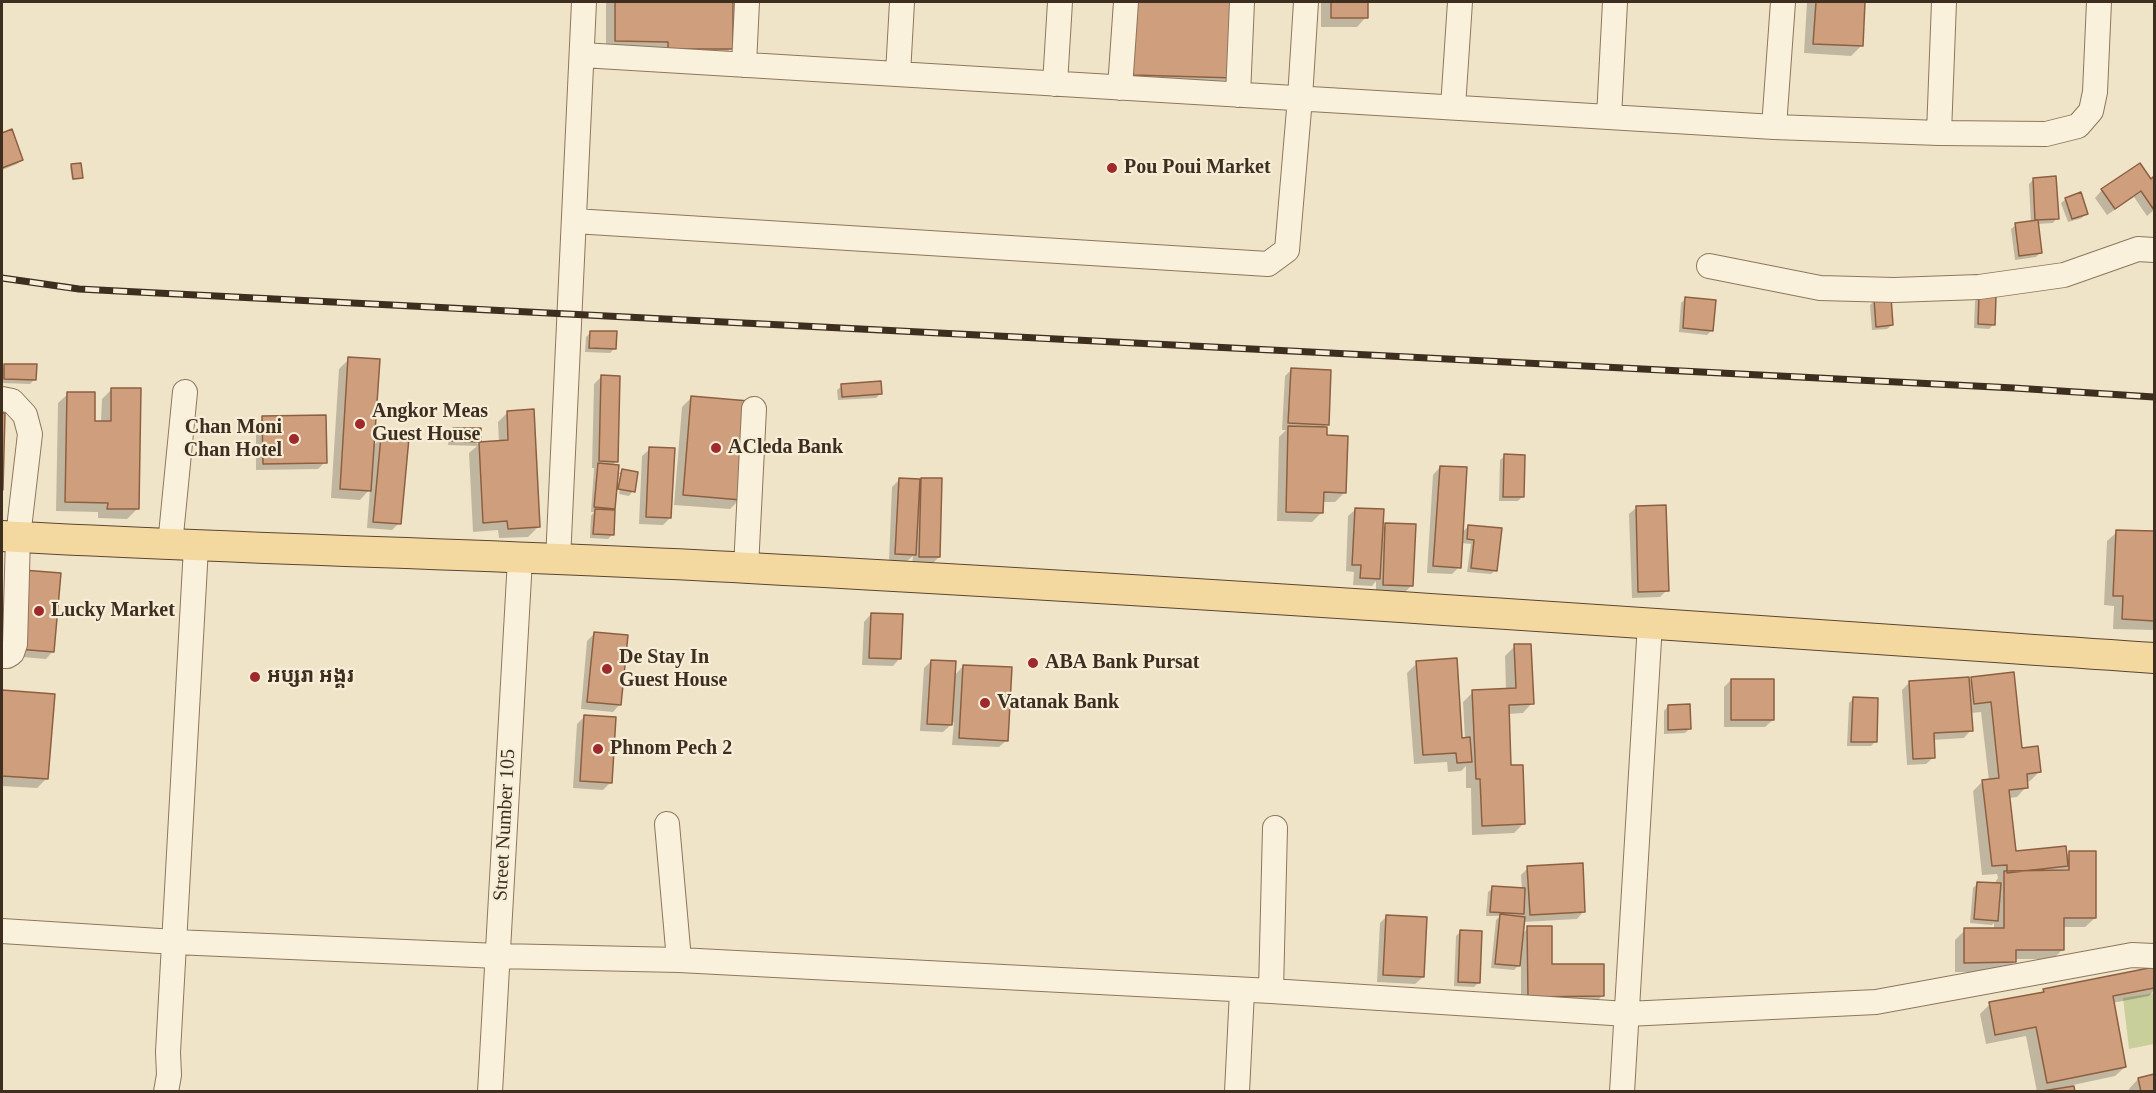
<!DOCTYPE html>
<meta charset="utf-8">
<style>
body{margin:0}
#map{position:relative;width:2156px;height:1093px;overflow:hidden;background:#f0e4c8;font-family:"Times New Roman",serif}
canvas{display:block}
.frame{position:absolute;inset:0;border:3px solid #3d2e20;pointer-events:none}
</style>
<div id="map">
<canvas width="2156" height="1093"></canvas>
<div class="frame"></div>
</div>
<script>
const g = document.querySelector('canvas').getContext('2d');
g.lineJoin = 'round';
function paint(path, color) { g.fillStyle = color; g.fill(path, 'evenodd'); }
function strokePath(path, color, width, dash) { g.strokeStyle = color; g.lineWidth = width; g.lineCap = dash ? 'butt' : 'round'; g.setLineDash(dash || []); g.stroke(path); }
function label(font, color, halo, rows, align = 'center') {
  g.font = font + ' "Times New Roman","Noto Sans Khmer",serif'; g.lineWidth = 4.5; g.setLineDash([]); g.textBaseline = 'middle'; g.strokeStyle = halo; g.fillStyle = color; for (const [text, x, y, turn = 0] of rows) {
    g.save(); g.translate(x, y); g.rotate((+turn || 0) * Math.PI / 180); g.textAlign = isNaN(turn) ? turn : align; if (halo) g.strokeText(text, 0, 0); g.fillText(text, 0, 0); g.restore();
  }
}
const green = new Path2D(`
 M2154 993V1044L2129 1049 2123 998Z`);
const shadow = new Path2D(`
 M608 2H732L731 48 721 58 606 50V3Z
 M1125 2H1234V77L1224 87 1124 85Z
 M1321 2H1374L1366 3V17L1357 27H1321Z
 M1807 2H1864L1861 46 1851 56 1804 53Z
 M11 131 22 160 17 164 2 170V135Z
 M72 165 82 177 80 179 72 180 70 167Z
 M2154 178V210L2147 216 2134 197 2107 215 2095 198 2102 190 2150 181Z
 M2033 180 2057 218 2053 223 2037 224 2040 253 2036 257 2015 260 2011 229 2016 225 2031 223 2029 184Z
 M2066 199 2086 213 2082 218 2068 222 2061 203Z
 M1979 297 1994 324 1989 329 1974 328 1975 301Z
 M1686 298 1712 330 1707 335 1679 332 1681 303Z
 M1875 300 1892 325 1887 329 1872 330 1870 305Z
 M590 333 615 348 610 353 585 352 586 337Z
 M349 359 373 446 382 437 399 523 392 530 367 528 370 489 360 500 331 498 339 369Z
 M5 366 35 379 30 384 2 383V369Z
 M1292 369 1327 424 1323 428 1325 437 1345 492 1335 502H1322V512L1312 522 1277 521 1279 437 1286 430H1282L1285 376Z
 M601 377 616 461 612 466 616 476 622 471 633 491 629 496 619 494 622 474H619L614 508 611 512 613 534 608 539 590 538 591 516 594 512H591L594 468H592L594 384Z
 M842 386 881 393 876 398 838 400 837 390Z
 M112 389 137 509 127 519 98 518V512L56 511 58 403 68 394 93 423H101L102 399Z
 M691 398 740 499 730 509 674 505 682 407Z
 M508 412 538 527 528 537 499 538 498 530 473 532 469 453 477 446 448 445 449 434 454 429 479 441 477 444 499 443 498 422Z
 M2 414H3L2 473Z
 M263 418 325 462 318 469 256 470V425Z
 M650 449 670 518 663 525 639 524 642 456Z
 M1505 456 1522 497 1518 501H1499L1500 460Z
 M1440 467 1461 533 1469 526 1496 570 1491 574 1467 572 1471 544 1461 543 1459 567 1452 574 1427 573 1433 475Z
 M922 479 939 557 932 564H912L913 556 907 561H889L892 487 899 480 918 483Z
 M1637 507 1667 590 1660 597 1632 598 1629 514Z
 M1356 509 1381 529 1386 525 1412 585 1405 592 1376 591V581L1372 586 1353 585 1354 572 1346 571 1348 516Z
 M2117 532 2154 533V630L2113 629 2114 606 2104 605 2107 541Z
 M16 579 53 651 46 659 10 656Z
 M871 614 900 658 893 666 862 665 864 622Z
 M594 634 620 704 613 712 581 709 587 641Z
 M1515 646 1532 703 1523 713 1508 714 1510 767 1524 823 1514 833 1472 835 1471 788H1466V766L1461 771 1448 772 1447 762 1414 764 1407 673 1417 663 1461 740 1465 739 1463 702 1473 692 1506 690 1505 656Z
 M931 661 953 677 963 666 1007 740 999 747 952 745 954 722 943 732 920 731 924 668Z
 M2013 674 2021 750 2039 772 2030 781 2026 782V787L2017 797 2009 798 2015 853 2065 856 2069 853 2095 918 2085 927H2063V949L2053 959H2014V962L2004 972H1955V940L1965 930H1994V923L1992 925 1970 923 1973 888 1978 883 1994 884 1998 878 1997 874 1982 875 1973 791 1983 781H1989L1981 712 1970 713 1971 730 1964 738 1932 740 1934 757 1926 764 1907 765 1902 690 1910 682H1968L1972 679Z
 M1731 680 1773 720 1765 727H1724V687Z
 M2 691 53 695 46 779 37 788 2 786Z
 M1853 699 1875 742 1871 746H1847L1849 703Z
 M1668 706 1689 729 1685 733 1664 734V711Z
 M584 717 611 782 603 790 573 788 577 724Z
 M1528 868 1584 911 1577 919 1523 922 1522 934 1528 928 1550 966 1603 995 1595 1003 1521 1004V963L1514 970 1491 968 1496 920 1500 916H1486L1488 892 1493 888 1522 890 1521 875Z
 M1387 916 1423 977 1415 984 1377 982 1380 923Z
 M1461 931 1479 982 1474 987 1454 986 1456 936Z
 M2154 968V990L2149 996 2112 1003 2125 1067 2115 1076 2073 1085 2074 1092H2037L2026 1036 1986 1044 1980 1014 1990 1004 2040 994 2044 990Z
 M2154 1075V1092H2129V1089L2138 1079Z`);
const building = new Path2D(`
 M615 2H733V49H668V42L615 41Z
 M1134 2H1236L1235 78 1133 75Z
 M1331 2H1368V18H1331Z
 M1816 2H1865L1863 46 1813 44Z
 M12 129 23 160 2 168V133Z
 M81 163 83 178 73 179 71 164Z
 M2140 163 2151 179 2154 176V210L2141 191 2115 209 2101 189Z
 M2056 176 2059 219 2035 220 2033 178Z
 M2081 192 2088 214 2072 219 2065 198Z
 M2038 220 2042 253 2019 256 2015 223Z
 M1979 295 1996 296 1995 325 1978 324Z
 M1685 297 1716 300 1713 331 1683 328Z
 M1891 297 1893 325 1876 327 1874 299Z
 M590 331H617L616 349 589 348Z
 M348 357 380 359 371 491 340 489Z
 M4 364H37L36 380 4 379Z
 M1291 368 1331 370 1329 425 1288 423Z
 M601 375 620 376 618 462 599 461Z
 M881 381 882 394 842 397 841 384Z
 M111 388H141L139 509H107L108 503 65 502 67 392H95V421H111Z
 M691 396 749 401 741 500 683 495Z
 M534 409 540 527 508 529 507 521 483 523 479 442 508 440 507 411Z
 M2 413H5L3 490H2Z
 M326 415 327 463 263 464 262 416Z
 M1288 426 1327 427V435L1348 436 1346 493 1324 492 1323 513 1286 512Z
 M453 428H481V442L452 441Z
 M381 436 409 438 401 524 373 522Z
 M649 447 675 448 671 518 646 517Z
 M1504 454 1525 455 1524 497H1503Z
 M598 463 619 465 615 509 594 507Z
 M1440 466 1467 467 1461 568 1433 566Z
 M622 469 638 472 635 492 618 489Z
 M899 478 920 479 916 555 895 554Z
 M921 478H942L940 557H919Z
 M1666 505 1669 591 1638 592 1636 506Z
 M1355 508 1384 509 1380 579 1360 578 1361 565H1352Z
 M595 509 615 510 614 535 593 534Z
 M1385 523 1416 524 1413 586 1383 585Z
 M1468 525 1502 528 1497 571 1471 568 1474 540 1467 539Z
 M2116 530 2154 531V621L2122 619 2123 596H2113Z
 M23 570 61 573 54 652 17 649Z
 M871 613 903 614 901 659 869 658Z
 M594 632 628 635 621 705 587 702Z
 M1514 644H1531L1534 704 1509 705 1511 765H1523L1525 824 1482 826 1480 779H1476L1472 690 1516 688Z
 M1457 658 1462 738 1470 737 1472 762 1457 763 1456 753 1423 755 1416 661Z
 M931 660 956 661 952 725 927 724Z
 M963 665 1012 667 1008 741 959 738Z
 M2014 672 2022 748 2038 746 2041 772 2027 774 2028 788 2009 790 2016 851 2066 846 2068 866 2007 873V865L1992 866 1982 780 1999 778 1991 702 1974 704 1971 677Z
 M1969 677 1973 731 1934 733 1935 758 1913 759 1909 681Z
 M1731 679H1774V720H1731Z
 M2 690 55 694 48 779 2 776Z
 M1853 697 1878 698 1877 742H1851Z
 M1690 704 1691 729 1668 730V705Z
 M584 715 616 717 612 783 580 781Z
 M2069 851H2096V918H2064V950H2016V962L1964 963V928H2004V871L2069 870Z
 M1583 863 1585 912 1530 915 1527 866Z
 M1977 882 2001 883 1998 921 1974 919Z
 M1492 886 1525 888 1524 914 1490 912Z
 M1500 914 1525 917 1520 966 1495 964Z
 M1386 915 1427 917 1424 977 1383 975Z
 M1527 926H1552V964H1604V996L1528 997Z
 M1460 930 1482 931 1480 983 1458 982Z
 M2154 967V988L2113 996 2126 1067 2047 1083 2036 1027 1995 1035 1989 1002 2044 992 2043 989Z
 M2154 1074V1092H2141L2138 1078Z
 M2074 1086 2075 1092H2042V1091Z`);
const minor = new Path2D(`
 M582 55 1774 127 1939 133 1944 2
 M744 65 747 2
 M898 74 902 2
 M1055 84 1060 2
 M1120 88 1126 2
 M1238 95 1242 2
 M1453 107 1460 2
 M1609 117 1615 2
 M1774 127 1783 2
 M1939 133 2046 134 2078 126 2091 111 2095 92 2099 2
 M574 221 1268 264 1287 250 1300 98 1306 2
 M1709 266 1820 288 1894 290 1979 287 2064 275 2138 249 2154 250
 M2 399 12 401 25 415 30 434 18 537 15 644 12 653 7 656H2
 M170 545 185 392
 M558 560 584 2
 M746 568 754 409
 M667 824 679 960
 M2 931 175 942 498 956 679 960 1271 991 1627 1014 1876 1002 2132 955 2154 956
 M1271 991 1275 828
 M166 1092 169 1075 168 1052 196 547
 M490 1092 520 559
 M1237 1092 1242 991
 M1622 1092 1650 623`);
const major = new Path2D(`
 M2 536C250 550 500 554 749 568 1217 593 1686 626 2154 658`);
const rail = new Path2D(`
 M2 278 79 289 2014 388 2154 397`);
const markers = [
 [1112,168,6,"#9e2a2b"],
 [360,424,6,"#9e2a2b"],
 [294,439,6,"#9e2a2b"],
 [716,448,6,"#9e2a2b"],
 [39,611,6,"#9e2a2b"],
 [1033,663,6,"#9e2a2b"],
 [607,669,6,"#9e2a2b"],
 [255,677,6,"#9e2a2b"],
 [985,703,6,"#9e2a2b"],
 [598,749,6,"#9e2a2b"]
];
const poiNames = [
 ["Pou Poui Market",1124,168],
 ["Angkor Meas",372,412],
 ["Guest House",372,435],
 ["Chan Moni",282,428,"right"],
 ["Chan Hotel",282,451,"right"],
 ["ACleda Bank",728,448],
 ["Lucky Market",51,611],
 ["De Stay In",619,658],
 ["Guest House",619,681],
 ["ABA Bank Pursat",1045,663],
 ["អប្សរា អង្គរ",267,677],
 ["Vatanak Bank",997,703],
 ["Phnom Pech 2",610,749]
];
const streetNames = [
 ["Street Number 105",505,825,-87]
];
paint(green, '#c9cf9b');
paint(shadow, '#0003');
paint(building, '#cf9f7d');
strokePath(building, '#8d5f41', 1.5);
strokePath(minor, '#8d765c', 26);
strokePath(major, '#5b4430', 32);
strokePath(minor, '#faf1dc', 24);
strokePath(major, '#f3d9a0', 30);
strokePath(rail, '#3d2e20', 7);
strokePath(rail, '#f7eed8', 4.5, [14]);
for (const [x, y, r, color] of markers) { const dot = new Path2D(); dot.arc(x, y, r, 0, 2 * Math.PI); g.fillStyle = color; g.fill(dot); strokePath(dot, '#f7eed8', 2); }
label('bold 20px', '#3d2e20', '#f7eed8', poiNames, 'left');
label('20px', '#3d2e20', '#f7eed8', streetNames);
</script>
